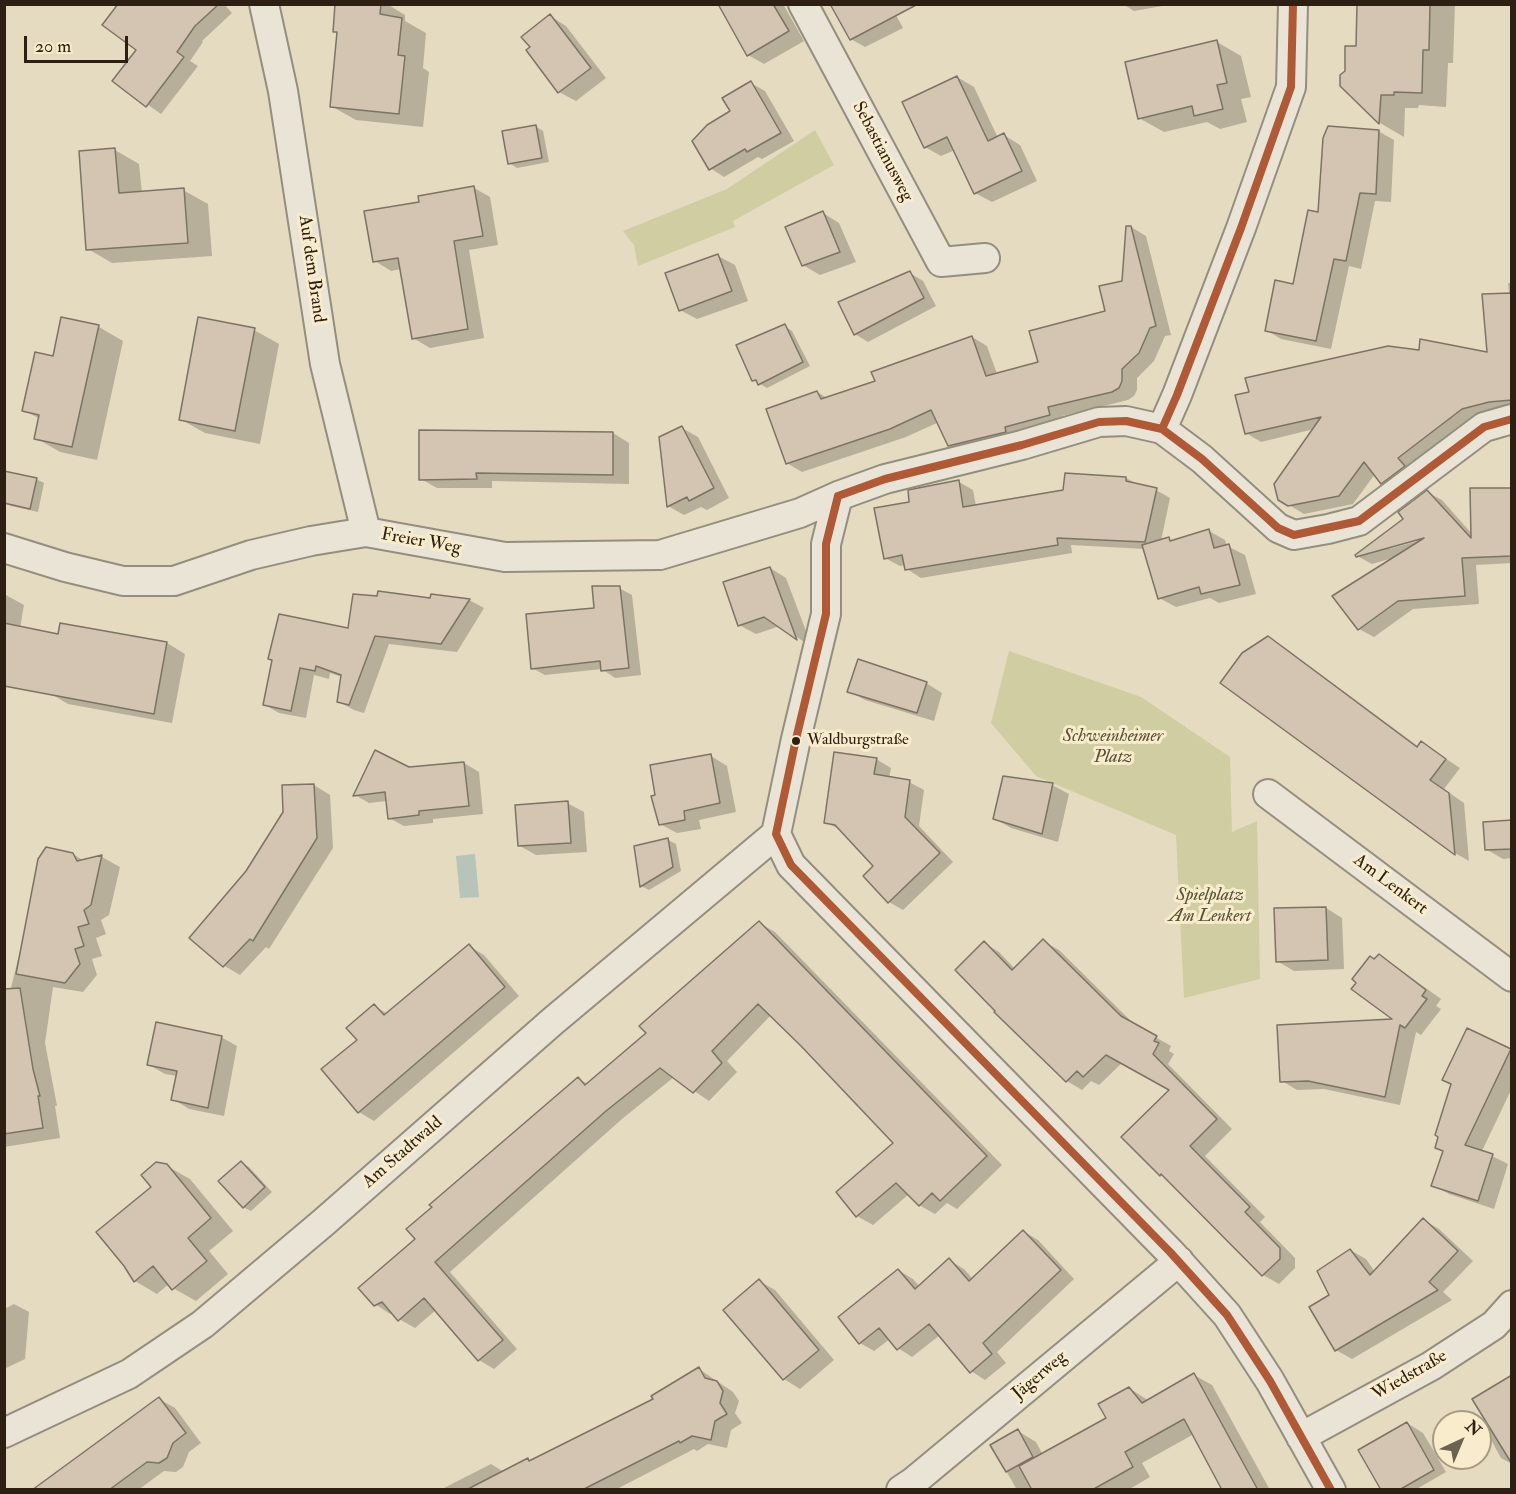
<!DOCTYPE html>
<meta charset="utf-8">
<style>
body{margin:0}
#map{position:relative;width:1516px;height:1494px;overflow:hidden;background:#e5dbc0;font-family:"IM FELL Double Pica",serif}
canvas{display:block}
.frame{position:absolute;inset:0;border:6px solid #2d2013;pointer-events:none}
.north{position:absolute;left:1432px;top:1410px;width:60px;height:60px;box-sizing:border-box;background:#f8eccc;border:2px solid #a79a82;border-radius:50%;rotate:44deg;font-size:16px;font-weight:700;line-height:24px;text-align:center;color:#2d2013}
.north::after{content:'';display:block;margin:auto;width:21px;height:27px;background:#6d6150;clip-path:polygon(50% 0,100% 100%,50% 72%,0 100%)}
.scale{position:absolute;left:24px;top:36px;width:104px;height:27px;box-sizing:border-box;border:3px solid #2d2013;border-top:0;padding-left:8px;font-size:18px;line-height:21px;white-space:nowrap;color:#2d2013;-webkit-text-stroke:4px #f8eccc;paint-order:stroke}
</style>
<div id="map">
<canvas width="1516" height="1494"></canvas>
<div class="frame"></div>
<div class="north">N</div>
<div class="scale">20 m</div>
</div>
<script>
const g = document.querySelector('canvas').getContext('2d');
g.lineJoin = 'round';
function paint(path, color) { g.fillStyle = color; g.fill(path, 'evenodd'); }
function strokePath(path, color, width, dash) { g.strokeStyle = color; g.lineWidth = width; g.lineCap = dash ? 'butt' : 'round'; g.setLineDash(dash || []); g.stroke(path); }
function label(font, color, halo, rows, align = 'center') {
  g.font = font + ' "IM FELL Double Pica",serif'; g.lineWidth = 6; g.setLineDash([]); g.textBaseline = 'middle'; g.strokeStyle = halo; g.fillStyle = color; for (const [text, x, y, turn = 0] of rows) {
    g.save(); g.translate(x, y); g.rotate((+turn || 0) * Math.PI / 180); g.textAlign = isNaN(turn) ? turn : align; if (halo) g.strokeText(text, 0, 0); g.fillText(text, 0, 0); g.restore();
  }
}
const green = new Path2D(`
 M815 130 834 165 733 221 735 227 638 266 634 245 623 231 727 189Z
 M1009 651 1141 697 1230 757 1232 832 1257 821 1260 979 1184 998 1176 835 1036 776 991 723Z`);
const water = new Path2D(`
 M475 854 479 897 460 898 456 856Z`);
const shadow = new Path2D(`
 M181 4H224L232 13 202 41 203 42 190 61 198 66 161 114 114 81Z
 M337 4H387L405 15V21L426 33 423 68 429 72 423 127 356 120 331 106 339 34 334 31Z
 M719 4H783L804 41 764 64 748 55Z
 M890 4 903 28 865 47 851 39Z
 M1123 4H1174L1134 11Z
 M1363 4H1455L1453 63H1448L1446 107 1419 105 1418 108H1405L1404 137 1380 123 1341 86 1357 48Z
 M550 16 566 26 606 78 576 101 559 92 532 48Z
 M1217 42 1241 56 1251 97 1241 99 1247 122 1220 129 1207 122 1164 132 1139 118Z
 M957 77 974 87 998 138 1004 135 1020 145 1037 181 992 202 975 193 955 150 941 156 925 147Z
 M751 83 765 91 794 141 762 159 758 157 724 177 710 168 732 112Z
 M535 126 543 131 549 162 517 168 509 163Z
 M1378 131 1394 140 1391 202 1375 201 1361 269 1349 266 1331 349 1281 339 1266 330 1295 286 1320 214Z
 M115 150 139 164 142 193 183 190 208 204 212 256 112 263 88 249Z
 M474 188 490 197 498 245 469 250 484 338 430 348 413 338 401 269 391 271 375 261 421 203Z
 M823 213 839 223 856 262 820 275 803 265Z
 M1131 227 1146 236 1171 335 1165 336 1154 361 1137 378V390L1134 396 1128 400 1062 416 1064 423 965 454 949 445 939 422 906 437 802 472 787 463 817 392 827 398 877 382 972 337 987 346 997 374 1039 363 1107 312 1123 282Z
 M718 256 735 265 748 301 697 319 680 310Z
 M910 273 923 281 936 306 868 342 855 334Z
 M1508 283H1512V409L1396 491 1382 483 1375 474 1353 504 1304 514 1289 505 1314 429 1261 442 1246 433 1420 352 1489 353 1509 295Z
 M785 326 792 331 810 366 767 388 753 380Z
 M99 327 123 341 97 460 60 452 36 438 40 419 23 410 54 357Z
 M254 330 279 344 260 444 205 433 180 419Z
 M682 428 698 437 729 498 707 510 701 507 684 515 668 506Z
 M613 433 629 443V484L492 481V488H437L421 479Z
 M1126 478 1139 485 1156 490 1170 498 1161 541 1169 539 1174 541 1209 531 1225 540 1227 546 1245 555 1256 594 1219 603 1210 598 1176 607 1159 598 1145 549 1071 545 1072 553 921 578 907 569 906 565 900 566 885 558 911 503 959 482 973 490 976 506 1065 491Z
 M36 479 44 483 38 512 11 506 4 503Z
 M1512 489V563L1476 565 1479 604 1413 609 1374 637 1359 629 1335 596 1393 558 1372 564 1357 556 1405 520 1427 492 1442 500 1472 534ZM1431 534 1432 537 1389 549 1393 545Z
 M770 568 786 578 812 647 780 626 756 634 739 625Z
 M619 588 632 595 641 675 615 678 602 669 545 675 532 668Z
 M4 594 24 605 20 628 60 636 167 643 185 654 172 723 68 704 4 666Z
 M432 596 469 600 484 608 457 652 389 644 364 713 354 710 339 702 342 677 330 673 329 679 314 675 306 718 279 713 265 705 273 660 432 600Z
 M1268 638 1284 647 1419 747 1422 743 1460 768 1444 789 1464 803 1469 861 1455 853 1222 683Z
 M926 683 942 693 934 721 865 700 849 691Z
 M711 756 727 766 736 812 699 820 701 829 677 833 660 824Z
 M876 759 891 768 889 778 909 782 924 790 919 826 953 862 903 910 889 902 875 866 843 831 825 822Z
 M464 763 479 772 483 814 433 819V823L404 826 389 818 387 801 369 803 355 795 408 769Z
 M314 785 330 795 333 848 269 949 266 947 240 975 223 965 247 872Z
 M1052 785 1069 794 1058 842 1011 828 995 819Z
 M567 803 584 812 587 852 536 855 520 846Z
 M1512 821V858L1503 859 1486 849Z
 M668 840 676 844 681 871 649 890 641 886Z
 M73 854 84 861 102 857 120 867 109 915 101 920 106 934 96 938 102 956 92 959 97 975 83 992 53 987 45 1043 57 1106H55L60 1138 4 1147V1017L19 955H21Z
 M1326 908 1342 918 1344 969 1294 971 1277 961Z
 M759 923 775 932 1002 1165 957 1209 947 1203 935 1214 919 1205 909 1194 873 1225 857 1216 838 1193 896 1144 771 1015 727 1061 737 1072 709 1101 674 1077 622 1119 450 1272 517 1349 494 1369 479 1360 436 1310 415 1328 399 1319 393 1312 390 1314 375 1304 417 1240 578 1079 588 1084 648 1033Z
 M1043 941 1059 950 1136 1026 1171 1046 1169 1051 1174 1054 1168 1064 1232 1129 1205 1156 1265 1217 1260 1222 1295 1258V1268L1279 1284 1263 1275 1168 1179 1161 1175 1171 1090 1122 1063 1099 1085 1091 1081 1082 1090 1067 1081 984 943 999 952 1015 969Z
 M469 946 484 955 519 996 374 1121 359 1112V1040L374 1006 388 1014Z
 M1379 956 1394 965 1441 999 1436 1006 1441 1009 1421 1035 1416 1032 1400 1105 1324 1089 1297 1090 1282 1081 1396 1020 1375 961Z
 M1468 1030 1512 1051V1088L1482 1151 1508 1164 1494 1209 1449 1194 1433 1185 1444 1152 1436 1148Z
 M221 1037 237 1046 224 1116 189 1109 173 1099 177 1076 165 1074 149 1065Z
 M242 1163 249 1167 272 1192 251 1211 243 1207Z
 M167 1166 190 1179 233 1231 209 1251 228 1274 196 1301 173 1288 169 1284 157 1294 135 1281 125 1265 153 1188Z
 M1424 1220 1439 1229 1473 1261 1443 1292 1452 1300 1352 1359 1336 1350 1331 1295 1350 1250 1366 1259 1375 1272Z
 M1023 1231 1038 1240 1074 1279 997 1352 1006 1363 985 1380 971 1371 940 1335 912 1357 898 1348 890 1339 874 1351 860 1343 898 1270 913 1279 920 1287 949 1260 964 1269 973 1279Z
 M759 1281 775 1290 834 1360 800 1389 784 1379Z
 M14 1304 29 1312 25 1359 4 1369V1309Z
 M699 1369 733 1392 739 1401 735 1413 742 1423 731 1430 727 1448 708 1444 697 1451 694 1449 615 1490H445L444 1488 491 1464 504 1472 528 1460 530 1462 655 1399Z
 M1194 1375 1212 1385 1270 1490H1224L1194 1434 1142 1463 1150 1477 1128 1490H1017L992 1446 1018 1431 1036 1442 1043 1455 1108 1419 1129 1388 1149 1401Z
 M1512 1376V1464L1501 1458 1484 1427 1489 1424Z
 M159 1399 175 1408 201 1443 189 1452 183 1467 176 1472 164 1471 138 1490H34Z
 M1407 1423 1423 1433 1446 1472 1415 1490H1383Z`);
const building = new Path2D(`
 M118 4H219L195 26 177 52 184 57 146 107 112 81 136 50 102 25Z
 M335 4H381L380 14 402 18 398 55 405 56 399 114 330 107 337 32H333Z
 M718 4H773L789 31 747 56Z
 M830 4H918L850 40Z
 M1357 4 1430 5 1429 50H1423L1422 93 1394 92V95H1381L1379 124 1340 86V75L1345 71V46H1356Z
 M550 14 591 68 558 93 526 50 530 47 521 37Z
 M1217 40 1227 83 1217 85 1223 109 1194 116 1192 106 1138 119 1125 62Z
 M957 76 988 141 1004 133 1022 171 974 194 947 137 924 148 902 102Z
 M751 81 781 133 747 152 745 149 709 170 692 141 707 125 730 111 722 98Z
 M536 125 542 158 508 164 502 131Z
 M1328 126 1379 130 1376 194 1360 193 1346 261 1334 259 1316 341 1265 331 1275 280 1293 284 1308 210 1318 212 1323 138Z
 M115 148 119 193 184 188 188 243 86 250 79 151Z
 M474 186 483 236 454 241 468 329 412 339 398 258 373 262 364 211 419 202 418 196Z
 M823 211 840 252 802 266 785 227Z
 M1126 226H1131L1156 326 1150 328 1139 353 1122 369V381L1119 388 1112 392 1048 407 1050 415 1005 427 1006 432 948 446 931 410 890 429 786 464 766 409 817 391 821 399 875 381 871 372 972 336 986 376 1038 362 1029 331 1105 311 1099 286 1122 281Z
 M718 254 732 291 679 311 665 273Z
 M910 271 924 298 854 335 838 302Z
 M1512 293V400L1489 402 1462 409 1398 458 1405 466 1381 484 1364 462 1339 496 1288 506 1278 500 1274 484 1321 417 1245 434 1235 395 1249 392 1245 378 1388 346 1419 350 1420 339 1487 352 1482 294Z
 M61 317 99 325 72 447 34 439 39 415 22 411 35 352 53 356Z
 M198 317 255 328 235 431 179 420Z
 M785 324 803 362 758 385 756 380 752 381 736 345Z
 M682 426 714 488 689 501 687 497 667 507 659 437Z
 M419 430 613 432V475L476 473 477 479 419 480Z
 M4 471 37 478 30 509 4 503Z
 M1065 473 1126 477V481L1157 488 1145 542 1057 538 1058 545 905 570 902 555 884 559 874 508 909 502 908 490 959 480 963 507 1063 490Z
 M1470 488H1512V556L1462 558 1465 596 1398 601 1358 630 1332 596 1424 538 1356 557 1355 555 1403 519 1398 512 1427 490 1471 538Z
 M1209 529 1214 548 1229 544 1240 585 1201 594 1199 587 1158 599 1142 545 1169 537 1170 541Z
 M770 567 797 640 764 617 738 626 723 582Z
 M592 586H620L629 668 601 671 600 661 531 669 526 614 594 608Z
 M378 591 430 598 431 594 470 599 441 644 375 636 349 705 337 702 341 675 316 666 315 671 300 668 291 711 263 705 272 660 268 659 279 614 348 628 353 594 377 596Z
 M4 623 58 634 60 623 167 642 154 714 4 686Z
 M1268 636 1417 747 1421 741 1446 759 1430 780 1449 793 1455 855 1220 683 1242 653Z
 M858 659 927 682 917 713 847 692Z
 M375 750 409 767 464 762 469 806 419 811V815L388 819 385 792 353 796Z
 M834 752 877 758 874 774 910 780 905 817 940 853 888 903 863 876 873 866 835 825 824 823Z
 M711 754 720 803 684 811 685 820 659 825 651 796 655 795 650 765Z
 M1003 776 1053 783 1042 834 993 819Z
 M314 784 317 838 253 941 250 939 223 967 189 938 246 871 283 812 282 785Z
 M568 801 571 843 518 846 515 805Z
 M1512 820V849L1485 850 1483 822Z
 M668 838 673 867 640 887 634 846Z
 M46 847 73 853 77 861 102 855 91 905 84 910 89 924 78 927 84 946 75 949 80 964 65 983 16 974 38 859Z
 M1326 907 1328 960 1276 962 1274 908Z
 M759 921 987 1156 940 1201 932 1193 919 1206 896 1183 856 1217 836 1192 893 1143 801 1046 758 1004 712 1051 722 1063 693 1093 660 1068 606 1111 435 1262 503 1340 478 1361 424 1298 398 1321 382 1302 374 1306 358 1288 415 1239 406 1229 432 1207 429 1205 578 1077 585 1085 646 1033 639 1026Z
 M1043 939 1121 1016 1157 1036 1154 1041 1159 1043 1153 1054 1217 1119 1190 1146 1250 1207 1245 1212 1280 1248V1259L1262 1276 1161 1174 1160 1176 1121 1137 1169 1090 1106 1055 1083 1077 1077 1071 1066 1082 994 1012 995 1011 955 970 984 941 1012 970Z
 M469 944 505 987 358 1113 321 1069 357 1040 346 1028 374 1004 384 1015Z
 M1379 954 1426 990 1422 996 1427 999 1405 1028 1400 1025 1385 1097 1308 1081 1280 1082 1277 1025 1392 1019 1351 989 1356 983 1352 979 1370 956 1374 959Z
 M20 988 33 1069 40 1096H38L43 1128 4 1134V989Z
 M156 1022 222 1036 208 1108 171 1100 177 1071 147 1065Z
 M1467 1028 1511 1049 1465 1145 1493 1154 1478 1201 1431 1186 1443 1151 1435 1148 1438 1137 1435 1135 1451 1084 1442 1080Z
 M241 1161 265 1187 243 1208 218 1181Z
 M156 1162 167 1164 211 1218 188 1238 207 1261 172 1290 153 1266 134 1282 124 1266 96 1232 151 1187 141 1175Z
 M1423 1218 1458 1251 1429 1282 1438 1290 1335 1351 1309 1307 1329 1295 1317 1271 1350 1249 1370 1275Z
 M1023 1230 1061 1270 983 1343 992 1354 970 1373 929 1324 897 1350 879 1328 859 1344 838 1317 898 1269 915 1289 949 1258 969 1281Z
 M759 1279 819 1350 783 1380 723 1310Z
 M699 1367 705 1378 717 1381 723 1391 720 1403 727 1414 715 1421 711 1440 692 1436 680 1443 679 1441 582 1490H466L528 1458 529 1461 653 1399 651 1396Z
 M1194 1373 1258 1490H1222L1184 1419 1125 1452 1133 1467 1092 1490H1032L1019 1466 1106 1418 1098 1404 1129 1387 1142 1403Z
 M1512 1375V1464L1472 1399Z
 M159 1397 186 1433 173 1443 167 1458 159 1463 147 1462 109 1490H32Z
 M1407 1422 1434 1470 1399 1490H1381L1358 1450Z
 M1018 1429 1033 1457 1006 1472 990 1445Z`);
const minor = new Path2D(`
 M264 4 283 91 325 364 366 532
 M803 4 941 262 985 258
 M1162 429 1177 395 1241 228 1291 87 1293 4
 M838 496 826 544V614L796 739 776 834 791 865 1170 1252 1227 1315 1270 1381 1331 1490
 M4 548 65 567 123 581H174L251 555 311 541 366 532 505 557 660 555 800 513 838 496 885 479 1022 445 1099 422 1126 421 1162 429 1202 459 1278 528 1294 535 1328 529 1359 521 1484 427 1512 419
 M1268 794 1512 977
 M4 1433 129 1374 203 1324 324 1222 553 1021 776 834
 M1301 1437 1431 1366 1494 1325 1512 1305
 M901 1490 913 1482 1179 1261`);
const bus1 = new Path2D(`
 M1162 429 1177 395 1241 228 1291 87 1293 4
 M838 496 826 544V614L796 739 776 834 791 865 1170 1252 1227 1315 1270 1381 1331 1490
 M838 496 885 479 1022 445 1099 422 1126 421 1162 429 1202 459 1278 528 1294 535 1359 521 1484 427 1512 419`);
const markers = [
 [796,741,5,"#2d2013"]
];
const busNames = [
 ["Waldburgstraße",807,741]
];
const streetNames = [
 ["Sebastianusweg",882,152,62],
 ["Auf dem Brand",311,269,82],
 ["Freier Weg",421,542,10],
 ["Am Lenkert",1390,885,37],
 ["Am Stadtwald",403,1153,-41],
 ["Jägerweg",1040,1376,-40],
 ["Wiedstraße",1410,1376,-30]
];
const parkNames = [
 ["Schweinheimer",1113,737],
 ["Platz",1113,758],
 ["Spielplatz",1210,896],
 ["Am Lenkert",1210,917]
];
paint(green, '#d0cda2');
paint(water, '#b6c4ba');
paint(shadow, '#0003');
paint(building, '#d4c4b2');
strokePath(building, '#7b7465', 1.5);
strokePath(minor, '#958d7d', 32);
strokePath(minor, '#e9e4d6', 28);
strokePath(bus1, '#af5936', 8);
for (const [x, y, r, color] of markers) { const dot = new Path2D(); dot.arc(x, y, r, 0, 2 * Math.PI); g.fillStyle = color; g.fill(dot); strokePath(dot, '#f8eccc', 2); }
label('16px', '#2d2013', '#f8eccc', busNames, 'left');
label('18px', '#2d2013', '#f8eccc', streetNames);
label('italic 18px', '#595136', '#f8eccc', parkNames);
</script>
